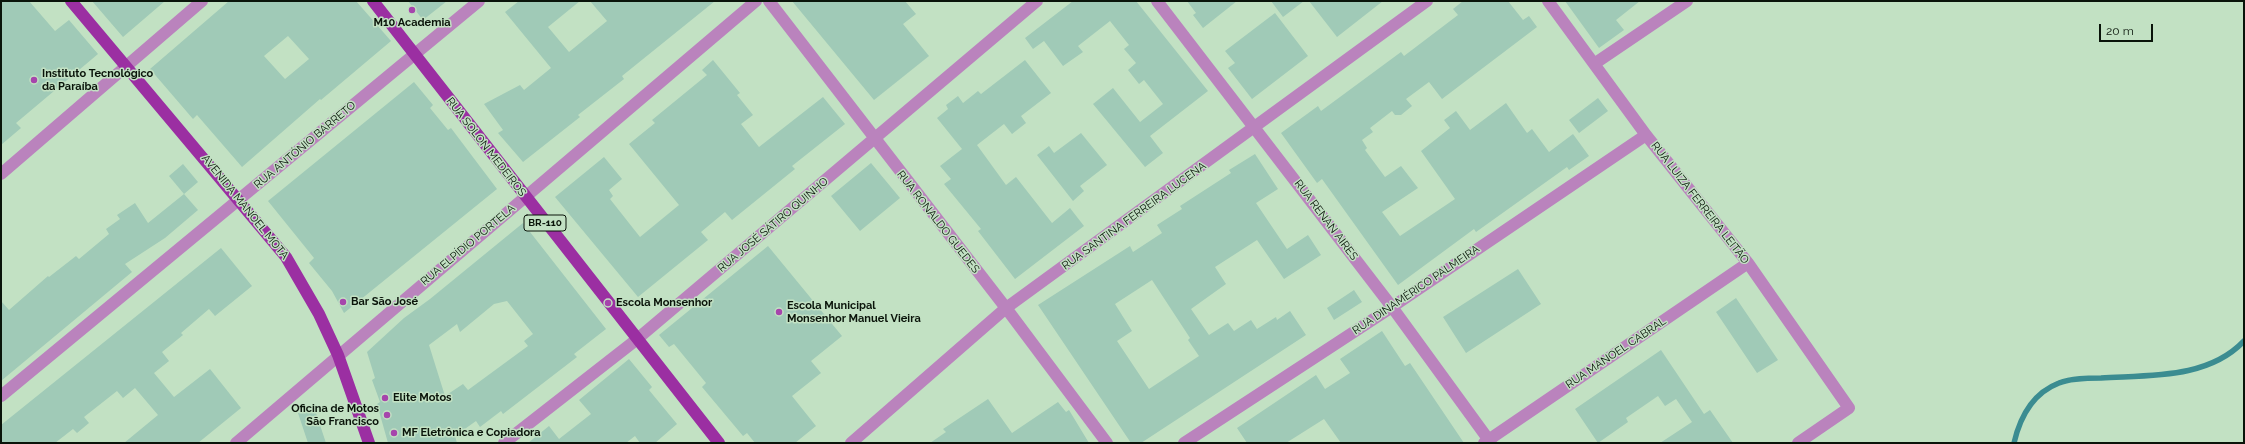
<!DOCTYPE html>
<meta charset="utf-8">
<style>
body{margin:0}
#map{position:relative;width:2245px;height:444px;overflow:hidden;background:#c2e1c3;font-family:Raleway,sans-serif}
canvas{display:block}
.frame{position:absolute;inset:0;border:2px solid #0a140a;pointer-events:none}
.scale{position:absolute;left:2099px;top:24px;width:54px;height:18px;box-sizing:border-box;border:2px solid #0a140a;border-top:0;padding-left:5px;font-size:12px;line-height:14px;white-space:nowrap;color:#0a140a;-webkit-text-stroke:3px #c2e1c3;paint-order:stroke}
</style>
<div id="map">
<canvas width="2245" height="444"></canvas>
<div class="frame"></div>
<div class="scale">20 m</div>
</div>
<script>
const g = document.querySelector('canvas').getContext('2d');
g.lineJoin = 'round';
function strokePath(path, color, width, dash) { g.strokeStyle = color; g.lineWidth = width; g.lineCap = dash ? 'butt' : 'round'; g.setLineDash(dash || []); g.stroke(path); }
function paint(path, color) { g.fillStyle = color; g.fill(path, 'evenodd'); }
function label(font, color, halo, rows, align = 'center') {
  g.font = font + ' Raleway,sans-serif'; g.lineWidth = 3; g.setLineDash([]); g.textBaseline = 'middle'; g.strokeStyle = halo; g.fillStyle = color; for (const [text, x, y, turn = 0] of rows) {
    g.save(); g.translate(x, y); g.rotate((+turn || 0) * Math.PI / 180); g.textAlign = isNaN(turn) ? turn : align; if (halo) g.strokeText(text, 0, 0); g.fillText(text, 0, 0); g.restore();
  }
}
const stream = new Path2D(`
 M2014 443C2020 417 2033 393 2059 383 2071 378 2088 378 2101 378 2150 375 2208 379 2244 341`);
const building = new Path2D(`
 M1 1H29L55 31 69 20 98 54 16 123 21 128 1 145Z
 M92 1H165L123 37Z
 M229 1H356L391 41 321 100 320 99 242 167 197 115 193 119 150 69ZM288 36 309 59 285 79 264 56Z
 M408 1H447L423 20Z
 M519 1H580L548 27 569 52 607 21 590 1H715L622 76 624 79 578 115 580 117 523 162 498 133 503 130 484 104 520 85 524 90 551 68 505 12Z
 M792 1H905L916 14 903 24 929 56 874 100Z
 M1073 1H1136L1208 91 1150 136 1163 153 1145 167 1093 104 1113 88 1140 122 1163 104 1144 80 1139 84 1128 70 1136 63 1124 49 1129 45 1110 21 1078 46 1083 52 1063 66 1044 41 1033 49 1025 38Z
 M1187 1H1237L1203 28 1193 15 1196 13Z
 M1271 1H1304L1283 17Z
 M1309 1H1383L1337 37Z
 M1463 1H1508L1523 20 1529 16 1537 27 1442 99 1429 82 1406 99 1412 106 1401 115H1395L1392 111 1370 128 1373 132 1362 140 1367 148 1365 150 1385 177 1401 166 1418 188 1382 212 1400 236 1455 199 1421 151 1450 128 1444 120 1456 111 1470 130 1506 103 1527 133 1532 129 1549 152 1573 134 1589 156 1569 170 1567 167 1476 232 1474 229 1398 285 1322 179 1317 183 1281 133 1318 106 1321 111 1401 52 1404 56 1458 15 1453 9Z
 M1565 1H1640L1616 20 1624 30 1599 48Z
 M1275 13 1308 56 1252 99 1228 68 1235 63 1225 51Z
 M713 60 740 93 737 95 753 115 741 124 759 147 823 97 845 124 792 166 795 169 732 220 725 212 701 232 708 240 638 297 555 197 604 157 622 179 609 190 613 196 610 199 640 237 679 205 629 144 655 123 652 120 707 75 702 70Z
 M1025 60 1051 93 1021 116 1026 123 1012 134 1004 124 977 145 1006 185 1016 177 1052 223 1070 208 1084 226 1015 279 978 231 981 229 944 184 951 179 940 166 962 149 937 118 948 109 946 105 958 96 963 103 978 91 981 94Z
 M414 82 433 105 430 108 448 130 451 128 497 189 344 313 332 291 309 263 314 258 268 201Z
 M1598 98 1608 111 1579 133 1569 120Z
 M1081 133 1107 165 1080 186 1084 191 1073 201 1037 155 1049 146 1054 153Z
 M1255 154 1278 189 1256 203 1287 249 1308 235 1321 255 1284 279 1257 240 1215 267 1226 284 1191 309 1209 335 1228 323 1234 331 1251 320 1257 329 1276 317 1277 320 1290 311 1306 335 1141 443H1131L1038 305 1130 246 1133 252 1162 233 1157 225 1182 209 1180 206 1231 173 1229 170ZM1152 280 1190 338 1188 340 1199 356 1149 389 1117 341 1132 331 1115 304Z
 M871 163 900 198 860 231 831 196Z
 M183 164 198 182 184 194 169 176Z
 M184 194 198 210 165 238 125 264 132 272 1 381V301L9 310 48 276 49 277 76 256 79 259 109 234 106 229 120 219 117 215 135 203 148 223Z
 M523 223 606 329 574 354 577 357 503 414 501 411 480 427 476 421 455 436 457 443H388L377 404 380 402 372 380 375 378 367 352 404 318 430 299ZM507 301 533 334 524 341 528 346 468 390 463 384 445 396 429 345 457 324 460 332 494 304Z
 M768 246 842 336 811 361 821 373 792 396 816 426 795 443H755L747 433 743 436 702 387 706 383 674 344 669 347 659 335Z
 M221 248 252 286 215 316 209 309 181 333 183 335 162 352 169 361 154 373 174 397 210 369 241 408 198 443H124L158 415 135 388 123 398 117 391 84 417 89 423 77 433 73 429 55 443H1V425Z
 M1518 269 1541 304 1466 353 1443 317Z
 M1354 290 1362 302 1334 320 1327 308Z
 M1736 298 1778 360 1757 373 1716 312Z
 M1382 331 1405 366 1410 363 1464 443H1341L1324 419 1286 443H1247L1237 428 1316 375 1325 389 1350 373 1340 359Z
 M1661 350 1704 414 1710 410 1733 443H1660L1692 422 1676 399 1665 406 1658 396 1626 418 1628 422 1598 443 1575 409Z
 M629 359 652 387 649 390 677 424 655 443H640L635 436 626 443H528L549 426 559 439 591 414 579 400Z
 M988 399 1012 433 1058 402 1066 412 1069 410 1089 443H930L946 432 943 429Z
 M314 407 326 443H308L298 413Z`);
const minor = new Path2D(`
 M769 1 1006 308 1107 443
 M1157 1 1392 307 1491 443
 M1548 1 1646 135 1748 263 1849 408 1798 443
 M1594 64 1687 1
 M1 174 202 1
 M1 396 479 1
 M236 443 756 1
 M504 443 636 340 1037 1
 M851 443 1006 308 1427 1
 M1184 443 1392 307 1646 135
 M1484 443 1748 263`);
const primary = new Path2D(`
 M71 1 286 257 319 314 338 355 369 443
 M373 1 719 443`);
const markers = [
 [412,10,4,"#a645ac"],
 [34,80,4,"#a645ac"],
 [343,302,4,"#a645ac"],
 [608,303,4,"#a645ac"],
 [779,312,4,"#a645ac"],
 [385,398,4,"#a645ac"],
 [387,415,4,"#a645ac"],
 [394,433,4,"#a645ac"]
];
const shields = [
 [545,223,42]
];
const shieldNames = [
 ["BR-110",545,223]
];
const poiNames = [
 ["M10 Academia",412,23,"center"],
 ["Instituto Tecnológico",42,74],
 ["da Paraíba",42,87],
 ["Bar São José",351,302],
 ["Escola Monsenhor",616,303],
 ["Escola Municipal",787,306],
 ["Monsenhor Manuel Vieira",787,319],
 ["Elite Motos",393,398],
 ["Oficina de Motos",379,409,"right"],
 ["São Francisco",379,422,"right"],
 ["MF Eletrônica e Copiadora",402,433]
];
const streetNames = [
 ["RUA ANTÓNIO BARRETO",305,145,-40],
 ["RUA SOLON MEDEIROS",486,147,52],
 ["RUA LUIZA FERREIRA LEITÃO",1700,203,52],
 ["AVENIDA MANOEL MOTA",245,207,51],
 ["RUA SANTINA FERREIRA LUCENA",1134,216,-36],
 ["RUA RENAN AIRES",1326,220,53],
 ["RUA RONALDO GUEDES",938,222,52],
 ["RUA JOSÉ SÁTIRO QUINHO",773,225,-40],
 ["RUA ELPÍDIO PORTELA",468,245,-40],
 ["RUA DINAMÉRICO PALMEIRA",1416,290,-34],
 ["RUA MANOEL CABRAL",1616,353,-34]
];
strokePath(stream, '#3b8c91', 5.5);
paint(building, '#a0cab7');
strokePath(minor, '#ba83bd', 12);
strokePath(primary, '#9b2fa2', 12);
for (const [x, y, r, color] of markers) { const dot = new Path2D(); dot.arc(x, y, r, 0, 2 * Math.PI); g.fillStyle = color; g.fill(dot); strokePath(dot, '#c2e1c3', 1.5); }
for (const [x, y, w] of shields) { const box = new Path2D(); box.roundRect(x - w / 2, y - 8, w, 16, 3); g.fillStyle = '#c2e1c3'; g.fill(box); strokePath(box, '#0a140a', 1); }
label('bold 10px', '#0a140a', null, shieldNames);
label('bold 11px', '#0a140a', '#c2e1c3', poiNames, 'left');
label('11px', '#0a140a', '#c2e1c3', streetNames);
</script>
